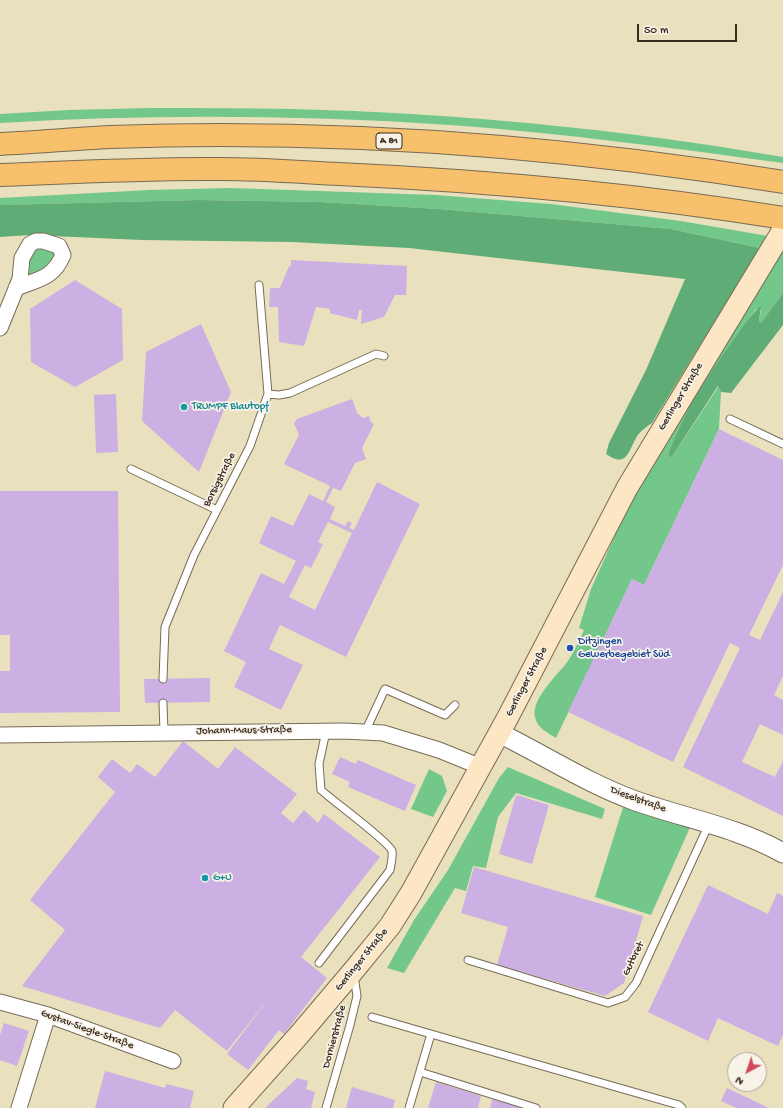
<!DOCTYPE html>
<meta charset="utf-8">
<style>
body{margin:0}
#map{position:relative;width:783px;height:1108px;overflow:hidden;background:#e9e1bd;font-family:"Gochi Hand",sans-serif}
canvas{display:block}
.north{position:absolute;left:727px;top:1052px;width:40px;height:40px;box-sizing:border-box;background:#f7f3e8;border:1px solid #aca397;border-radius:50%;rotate:220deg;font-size:11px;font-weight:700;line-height:16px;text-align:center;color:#3b2a1e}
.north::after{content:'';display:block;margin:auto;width:14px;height:18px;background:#d1495b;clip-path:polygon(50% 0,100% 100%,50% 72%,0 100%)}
.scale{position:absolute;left:637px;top:24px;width:100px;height:18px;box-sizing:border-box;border:2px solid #3b2a1e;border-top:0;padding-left:5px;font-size:12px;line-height:14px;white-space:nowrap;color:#3b2a1e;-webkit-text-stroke:3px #f7f3e8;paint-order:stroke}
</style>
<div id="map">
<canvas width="783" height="1108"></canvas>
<div class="north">N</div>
<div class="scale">50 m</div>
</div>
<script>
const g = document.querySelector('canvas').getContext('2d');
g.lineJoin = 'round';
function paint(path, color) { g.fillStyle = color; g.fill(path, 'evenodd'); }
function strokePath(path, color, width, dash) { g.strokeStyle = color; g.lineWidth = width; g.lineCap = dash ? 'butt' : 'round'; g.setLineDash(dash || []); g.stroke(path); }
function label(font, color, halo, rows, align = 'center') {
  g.font = font + ' "Gochi Hand",sans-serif'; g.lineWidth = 3.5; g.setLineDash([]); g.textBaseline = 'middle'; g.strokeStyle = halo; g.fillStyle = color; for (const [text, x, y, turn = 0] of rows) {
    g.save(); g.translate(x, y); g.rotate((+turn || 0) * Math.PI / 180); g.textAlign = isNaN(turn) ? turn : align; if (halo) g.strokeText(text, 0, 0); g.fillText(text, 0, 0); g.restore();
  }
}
const green = new Path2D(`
 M152 108C199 108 245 108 292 109 456 113 621 129 783 157V163C672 148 561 133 450 125 300 115 150 114 0 123V114L69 110Z
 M231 188 436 195 551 204 681 221 768 236 760 248 671 229 439 209 321 202 199 200 0 205V198L149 190Z
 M30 244 59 246 58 267 20 279Z
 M783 251V293L761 323 759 321 761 310 756 309 688 410 668 454 671 458 719 386 721 392 719 429 644 585 632 579 556 738C548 733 537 728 535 717 531 700 555 677 565 665 573 655 578 642 584 630L579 628 591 589 629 504Z
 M508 767 605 809 602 819 516 793 498 817 486 868 473 866 466 891 455 888 404 973 387 968 414 920 448 870 499 778Z
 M429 769 442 776 447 791 433 817 411 809Z
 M624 804 692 823 651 915 595 897Z`);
const forest = new Path2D(`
 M199 200 321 202 439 209 671 229 760 248 652 423C646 427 640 431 636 438 628 453 626 468 606 454L609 443 646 370 685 279 409 248 292 242 142 240 30 235 0 237V205Z
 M783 293V325L731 393 721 392 718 386 671 458 668 454C674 440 680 426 687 412 695 396 750 312 761 306L759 321 761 323Z`);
const building = new Path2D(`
 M291 260 407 266 406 295H395L384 317 361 324 362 310H359L357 320 330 313V309L316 307 304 346 279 342 278 307H269L270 288H280L289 266 291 267Z
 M75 280 122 309 123 360 75 387 31 362 30 309Z
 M201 324 231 392 199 472 142 421 146 352Z
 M116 394 118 452 96 453 94 395Z
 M352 399 357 413 363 418 369 416 371 422 374 424 362 448 366 459 355 463 341 491 333 488 326 502 335 507 330 519 345 526 348 521 352 523 349 528 354 530 377 482 420 504 346 657 280 625 269 649 303 665 281 710 234 687 246 662 224 651 261 573 284 584 296 561 259 543 271 516 293 526 309 494 323 501 330 486 284 464 299 435 294 423 297 419ZM328 522 352 533 315 610 289 597 305 565 311 568 323 544 318 542Z
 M719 429 783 460V565L749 635 760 640 783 592V676L774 695 783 700V735L760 724 742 762 775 777 783 761V816L683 767 740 648 730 643 673 762 568 712 632 579 644 585Z
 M0 491H118L120 712 0 713V671H10V635H0Z
 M210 678V702L145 703 144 679Z
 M183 741 218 769 235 747 297 794 281 813 293 823 304 810 318 823 324 814 380 857 301 957 327 978 284 1034 279 1030 248 1070 227 1054 271 995 227 1051 175 1010 160 1028 22 986 65 930 30 900 115 792 98 777 112 759 130 773 137 764 155 777Z
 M340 757 356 764 358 760 416 785 405 811 348 787 350 782 332 774Z
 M516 795 549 805 532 864 499 854Z
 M474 867 643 916 624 983 605 996 497 965 508 927 461 913Z
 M708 885 768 914 777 893 783 896V1035L778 1046 718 1018 708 1041 648 1012Z
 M4 1023 29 1031 17 1066 0 1060V1035Z
 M105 1071 165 1088 166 1084 194 1091 190 1108H95Z
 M297 1078 308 1081 306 1089 315 1092 311 1108H265Z
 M436 1082 481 1096 478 1108H428Z
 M352 1087 395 1100 393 1108H346Z
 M727 1088 769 1108H736L721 1101Z
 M493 1097 528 1108H490Z`);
const service = new Path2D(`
 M268 394 279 395 290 393 376 354 384 356
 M730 419 783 444
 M131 469 217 510
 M163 679 165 627 194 555 250 446 268 394 259 285
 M163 703 164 732
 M365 732 385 689 445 715 455 705
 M468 960 608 1003 625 997 636 983 709 824
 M319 963 390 870C391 864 393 857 392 851 389 842 333 801 321 790L319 764 326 731
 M372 1017 431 1034
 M420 1072 536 1108
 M326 1108 350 1025 357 996 354 976
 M409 1108 431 1034 679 1105 682 1108`);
const minor = new Path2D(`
 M0 328 20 279 22 258 30 244 36 241H43L59 246 63 255C53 279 38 279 16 288
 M0 735 344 731 383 733 439 750 481 767
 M0 1002 48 1015 173 1061
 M19 1108 48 1015`);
const tertiary = new Path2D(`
 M499 733C544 755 587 783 633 800 683 818 737 827 783 853`);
const secondary = new Path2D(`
 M234 1108 299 1035 354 970 390 926 411 893 508 717 627 488 783 230`);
const motorway = new Path2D(`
 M0 144C37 142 74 139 110 137 335 129 562 146 783 182
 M0 175C74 172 147 168 221 169 260 169 300 172 339 174 488 181 636 194 783 218`);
const markers = [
 [184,407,4,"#0f9aa8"],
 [570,648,4,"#1a4fb4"],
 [205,878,4,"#0f9aa8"]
];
const shields = [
 [389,141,26]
];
const shieldNames = [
 ["A 81",389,141]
];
const streetNames = [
 ["Gerlinger Straße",681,397,-59],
 ["Borsigstraße",220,480,-63],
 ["Gerlinger Straße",527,682,-62],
 ["Johann-Maus-Straße",244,731,-1],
 ["Dieselstraße",638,800,20],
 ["Gutbret",634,959,-64],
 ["Gerlinger Straße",362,960,-51],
 ["Gustav-Siegle-Straße",87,1030,20],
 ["Dornierstraße",335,1037,-75]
];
const cultureNames = [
 ["TRUMPF Blautopf",192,407],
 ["G+U",213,878]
];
const transitNames = [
 ["Ditzingen",578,642],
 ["Gewerbegebiet Süd",578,655]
];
paint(green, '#74c78a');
paint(forest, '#5fac76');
paint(building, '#ccafe3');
strokePath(service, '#786a56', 9);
strokePath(minor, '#786a56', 17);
strokePath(tertiary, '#786a56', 21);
strokePath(secondary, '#786a56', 23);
strokePath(motorway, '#786a56', 24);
strokePath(service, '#fff', 7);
strokePath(minor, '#fff', 15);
strokePath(tertiary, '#fff', 19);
strokePath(secondary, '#fce6c4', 21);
strokePath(motorway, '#f7c06c', 22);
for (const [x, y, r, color] of markers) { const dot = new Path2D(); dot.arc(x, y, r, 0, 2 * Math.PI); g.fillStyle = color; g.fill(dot); strokePath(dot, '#f7f3e8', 1.5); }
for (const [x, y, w] of shields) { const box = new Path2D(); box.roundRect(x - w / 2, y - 8, w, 16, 3); g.fillStyle = '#f7f3e8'; g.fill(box); strokePath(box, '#3b2a1e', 1); }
label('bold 10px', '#3b2a1e', null, shieldNames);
label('11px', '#3b2a1e', '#f7f3e8', streetNames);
label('11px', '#0d838f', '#f7f3e8', cultureNames, 'left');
label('11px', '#164399', '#f7f3e8', transitNames, 'left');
</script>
